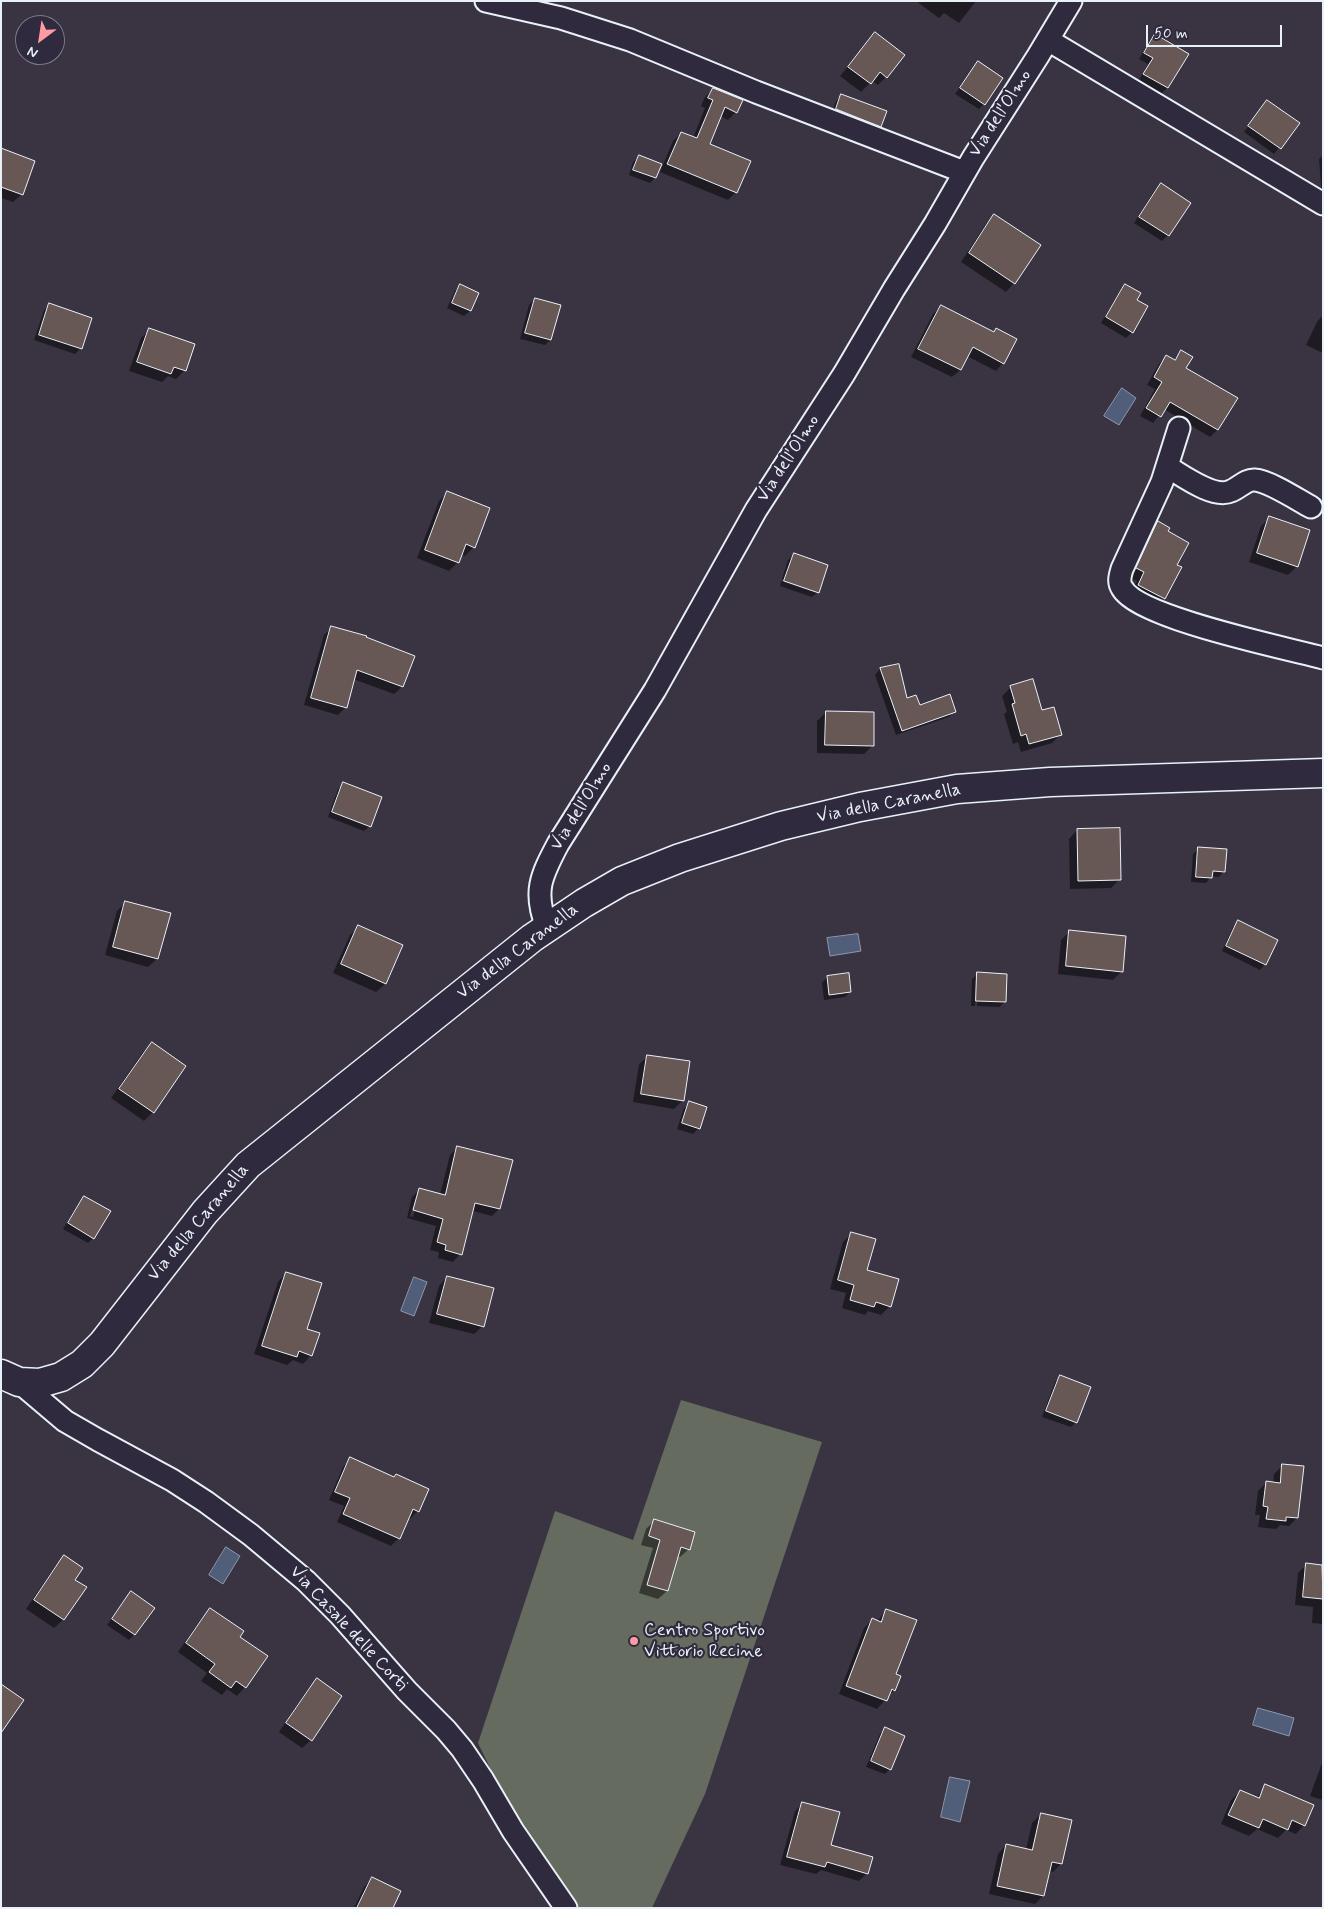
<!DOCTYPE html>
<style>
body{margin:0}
#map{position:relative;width:1324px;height:1909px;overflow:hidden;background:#3a3342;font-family:Mynerve,sans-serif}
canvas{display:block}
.frame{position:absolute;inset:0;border:2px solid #e8f1f8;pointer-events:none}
.north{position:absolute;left:15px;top:15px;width:50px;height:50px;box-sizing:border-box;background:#2f2a3d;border:1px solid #797a88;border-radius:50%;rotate:211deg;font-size:14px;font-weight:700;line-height:20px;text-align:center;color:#e8f1f8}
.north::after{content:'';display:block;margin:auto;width:18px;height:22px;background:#ff9aa2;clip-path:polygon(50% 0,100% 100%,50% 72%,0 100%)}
.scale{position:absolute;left:1146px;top:25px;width:136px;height:22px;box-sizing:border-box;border:2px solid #e8f1f8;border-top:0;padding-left:6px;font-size:15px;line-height:18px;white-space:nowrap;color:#e8f1f8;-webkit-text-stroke:4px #2f2a3d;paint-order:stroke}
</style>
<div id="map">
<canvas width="1324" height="1909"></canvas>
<div class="frame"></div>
<div class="north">N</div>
<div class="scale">50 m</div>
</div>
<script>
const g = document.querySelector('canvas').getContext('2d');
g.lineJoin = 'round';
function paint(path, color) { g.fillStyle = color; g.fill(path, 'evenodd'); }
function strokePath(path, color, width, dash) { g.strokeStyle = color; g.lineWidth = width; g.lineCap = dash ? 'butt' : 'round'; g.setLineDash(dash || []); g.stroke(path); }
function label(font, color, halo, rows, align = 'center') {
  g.font = font + ' Mynerve,sans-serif'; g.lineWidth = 4.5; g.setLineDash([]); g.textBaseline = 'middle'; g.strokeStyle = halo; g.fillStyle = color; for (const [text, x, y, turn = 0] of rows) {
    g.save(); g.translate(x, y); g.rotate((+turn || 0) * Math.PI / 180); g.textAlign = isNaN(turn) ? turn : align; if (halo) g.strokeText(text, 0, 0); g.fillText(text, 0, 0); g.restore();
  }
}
const green = new Path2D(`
 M681 1400 822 1442 705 1794 652 1908H577L519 1828 478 1743 555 1511 633 1540Z`);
const water = new Path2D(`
 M1122 388 1136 398 1119 425 1104 416Z
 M858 934 861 951 830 956 827 938Z
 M414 1277 427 1282 414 1316 401 1311Z
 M226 1547 240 1556 223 1584 209 1575Z
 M1258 1708 1294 1718 1289 1736 1253 1725Z
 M950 1777 970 1781 960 1822 941 1817Z`);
const shadow = new Path2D(`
 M916 1H976L959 23 944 13 939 18Z
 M875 34 886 77 878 85 872 81 861 92 840 76Z
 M1156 35 1187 54 1167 88 1162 93 1139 80 1148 64 1139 59 1150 41Z
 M978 63 984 104 979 109 955 94Z
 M713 89 736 112 728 120 720 116 708 145 736 192 728 200 660 172 673 141 681 133 693 138 705 108 701 106 705 97Z
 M842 95 880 126 874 131 831 115 836 101Z
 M1267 102 1298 123 1274 154 1244 132Z
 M1 150 22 194 13 202 1 198Z
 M1323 155V198H1322L1319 159Z
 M639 157 660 165 655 178 650 183 629 175 633 162Z
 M1161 185 1168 235 1162 241 1134 223 1155 190Z
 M994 216 1014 283 1006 292 961 262 986 224Z
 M460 285 477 293 470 311 464 316 447 308 455 291Z
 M1125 286 1136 300 1132 332 1126 338 1101 323 1120 291Z
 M535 299 550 340 545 345 520 339 529 305Z
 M49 305 81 348 75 354 34 340 44 310Z
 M941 306 993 333 996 330 1003 363 996 371 967 356 960 370 952 377 911 357 933 314Z
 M1322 316H1323V353L1306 345 1317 322Z
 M149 330 185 370 176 379 168 376 162 382 129 371 141 338Z
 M1181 352 1185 368 1236 399 1217 430 1210 437 1164 409 1153 423 1140 416 1155 389 1147 385 1159 364 1166 357 1173 361Z
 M448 492 474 547 465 556 461 554 458 562 449 571 417 558 439 501Z
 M1270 518 1308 531 1296 567 1288 575 1249 562 1261 526Z
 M1158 523 1167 532 1176 565 1164 598 1156 607 1130 593 1137 581 1129 577 1150 532Z
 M794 554 818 592 812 597 780 586 781 581 817 593V590L782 579 788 560Z
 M332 627 402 687 394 694 353 679 346 707 338 715 304 705 324 635Z
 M898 665 907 700 919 706 954 711 949 717 896 735 875 675 880 669Z
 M1011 687 1041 712 1060 735 1052 743 1021 752 1018 742 1013 744 1004 714 1007 712 1002 696Z
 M826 712 873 745 864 754 817 753V721Z
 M344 784 370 826 364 831 328 817 338 789Z
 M1077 830 1120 879 1111 888 1070 889 1069 839Z
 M1199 848 1224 871 1219 877 1211 876 1206 883 1191 882 1193 854Z
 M125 903 169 914 157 959 148 967 105 955 117 911Z
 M1239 922 1265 964 1260 970 1222 951 1233 927Z
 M358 927 402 946 385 984 376 992 333 973 350 935Z
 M1069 932 1122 971 1113 980 1058 974 1061 940Z
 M978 974 1005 1002 999 1007 977 1006 978 978H976L975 1006H971L972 979Z
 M827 977 850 992 845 997 824 1000 822 983Z
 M152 1044 184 1067 153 1112 144 1121 111 1098 143 1052Z
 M648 1056 683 1100 674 1109 633 1102 639 1064Z
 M690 1103 699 1128 693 1134 677 1129 684 1108Z
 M458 1147 499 1209 492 1216 473 1211 460 1254 453 1262 438 1258 439 1252 430 1250 436 1226 407 1218 412 1197 419 1190 440 1195 450 1155ZM416 1197H418L413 1217 410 1216Z
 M85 1197 93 1238 88 1243 63 1229 79 1203Z
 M852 1233 865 1271 890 1306 881 1315 868 1311 865 1315 842 1308 846 1293 830 1289 843 1242Z
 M286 1273 311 1355 303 1364 293 1360 287 1365 254 1354 278 1282Z
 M447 1277 483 1326 474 1334 429 1323 439 1286Z
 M1060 1377 1076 1422 1071 1427 1042 1417 1055 1382Z
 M351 1459 418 1511 410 1519 408 1518 399 1538 391 1546 337 1522 344 1506 329 1500 343 1467Z
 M1283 1465 1297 1518 1289 1526 1280 1525 1276 1529 1258 1527 1260 1515H1255L1258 1491 1266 1483H1273L1274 1474Z
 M655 1520 689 1549 680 1557 677 1556 667 1591 658 1599 639 1593 653 1548 641 1545 646 1529Z
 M64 1557 73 1580 85 1588 63 1620 54 1628 26 1609 56 1565Z
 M1307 1564 1320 1577H1323V1624L1312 1623 1313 1607 1295 1605 1298 1573Z
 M126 1599 134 1635 129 1640 107 1625Z
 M211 1609 238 1637 245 1687 237 1696 227 1689 222 1695 201 1681 207 1673 178 1652 202 1618Z
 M887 1610 895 1674 894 1690 877 1709 839 1694 864 1628 873 1619 877 1621Z
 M317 1680 311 1740 302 1748 279 1732 308 1689Z
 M885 1729 890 1769 885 1774 866 1767 880 1734Z
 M1323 1760V1800L1310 1796Z
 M1266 1786 1304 1825 1296 1834 1286 1830 1278 1838 1257 1829 1249 1836 1221 1824 1231 1800 1240 1791 1256 1798Z
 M803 1803 830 1846 867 1873 859 1881 821 1870 816 1874 780 1865 795 1811Z
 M1041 1814 1061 1864 1053 1872 1049 1871 1043 1896 1035 1904 989 1894 998 1854 1006 1845 1026 1850 1032 1823Z
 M372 1878 391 1908H354L364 1887Z`);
const building = new Path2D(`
 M875 32 905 55 887 78 880 72 871 84 848 67Z
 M1155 34 1189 54 1168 88 1143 74 1153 58 1144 53Z
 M978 61 1003 78 985 105 960 88Z
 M713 88 743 100 737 113 725 107 710 144 751 161 737 193 667 164 681 132 697 138 713 100 708 98Z
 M841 94 887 111 881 127 836 109Z
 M1267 100 1300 123 1281 149 1248 126Z
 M1 148 35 161 23 195 1 187Z
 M639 155 662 164 656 178 633 170Z
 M1161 183 1191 203 1169 236 1139 217Z
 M994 214 1041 245 1015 284 969 253Z
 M460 284 479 293 471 311 452 303Z
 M1125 284 1141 293 1137 300 1148 306 1133 333 1106 317Z
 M535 298 561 305 551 340 525 333Z
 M49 303 92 318 82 349 39 335Z
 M941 305 994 332 996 328 1017 339 1004 364 973 347 961 370 918 349Z
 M149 328 195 344 186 371 174 367 171 374 137 362Z
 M1181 350 1193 357 1186 368 1238 398 1218 430 1170 402 1161 417 1146 408 1162 382 1154 377 1166 355 1175 360Z
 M447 491 490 508 475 548 466 544 459 563 425 550Z
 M1269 516 1310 530 1298 567 1257 553Z
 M1158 521 1170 528 1168 531 1189 543 1177 565 1182 567 1165 599 1138 585 1144 572 1136 568Z
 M794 553 828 565 819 593 784 581Z
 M331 626 367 636 366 637 415 656 403 687 357 670 347 708 311 698Z
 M899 664 907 698 916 695 920 705 950 694 956 712 902 731 880 668Z
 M1033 679 1042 710 1054 707 1062 735 1029 744 1026 734 1021 736 1012 704 1015 703 1010 686Z
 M826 711 874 712V746L825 745Z
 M343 782 382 797 371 827 332 812Z
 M1120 828 1121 880 1078 881 1077 829Z
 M1198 847 1227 849 1225 872 1213 871 1212 878 1196 877Z
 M125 901 171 913 158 959 113 947Z
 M1238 920 1278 940 1266 965 1226 946Z
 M358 925 403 945 386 984 341 964Z
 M1069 930 1126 936 1123 972 1066 966Z
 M977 972 1007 974 1006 1002 976 1001Z
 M849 973 851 992 829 995 827 976Z
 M152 1042 186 1066 154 1113 119 1089Z
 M647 1055 690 1061 684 1101 641 1094Z
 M689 1101 707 1107 700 1129 682 1123Z
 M457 1146 513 1160 500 1209 475 1203 462 1255 445 1250 446 1245 437 1242 443 1219 413 1210 419 1188 445 1195Z
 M84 1196 111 1211 94 1239 68 1223Z
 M851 1232 876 1239 867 1270 899 1279 891 1307 876 1302 874 1307 850 1300 854 1285 838 1280Z
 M286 1272 322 1283 307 1329 320 1333 312 1356 299 1351 297 1357 262 1346Z
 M447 1276 494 1288 484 1327 437 1314Z
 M1060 1375 1091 1387 1077 1423 1046 1411Z
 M350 1457 394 1477 396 1474 429 1489 419 1512 413 1509 400 1539 343 1514 350 1498 335 1492Z
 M1282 1464 1304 1466 1298 1518 1286 1517V1521L1266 1519 1268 1507 1263 1506 1266 1481 1280 1483Z
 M654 1519 695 1532 690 1550 681 1547 668 1591 647 1585 660 1540 649 1536Z
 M64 1555 83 1568 75 1580 87 1587 64 1620 34 1600Z
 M1306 1563 1322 1565 1323 1599 1303 1597Z
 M131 1591 155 1608 135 1635 112 1619Z
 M210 1608 244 1631 240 1637 268 1656 246 1688 236 1681 231 1688 209 1672 215 1664 186 1643Z
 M886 1609 917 1620 896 1674 901 1676 895 1691 892 1689 887 1701 846 1686 872 1618 881 1622Z
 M317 1678 342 1696 312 1741 286 1723Z
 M1 1684 24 1700 1 1733Z
 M885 1727 905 1736 891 1770 871 1761Z
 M1265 1784 1314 1805 1305 1826 1292 1820 1288 1830 1263 1819 1259 1828 1228 1815 1240 1790 1259 1798Z
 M802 1802 840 1812 831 1845 873 1857 868 1874 827 1862 825 1867 787 1857Z
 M1041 1813 1072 1820 1062 1864 1052 1862 1044 1896 997 1886 1006 1844 1032 1850Z
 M372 1877 401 1891 393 1908H357Z`);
const street = new Path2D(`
 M486 1 561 18 630 40 756 92 964 172
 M1048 40 1323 204
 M1179 428 1162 482 1122 569C1120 576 1118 582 1122 588 1138 618 1286 648 1323 658
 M1168 467C1183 476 1214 499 1231 491 1239 488 1246 479 1255 480 1269 481 1298 500 1311 507
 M547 927C533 892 541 876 558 844L655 690 756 510 844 374 894 289 935 224 973 158 1038 56 1071 1
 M19 1382 65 1421 98 1440 172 1480 206 1502 251 1535 306 1581 340 1615 407 1691 446 1730 462 1749 483 1780 513 1831 566 1908`);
const secondary = new Path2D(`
 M1 1374 19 1382 40 1383 61 1377 82 1364 102 1344 205 1212 248 1165 532 938 584 903 622 881 680 858 781 826 860 807 957 789 1050 782 1323 773`);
const markers = [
 [634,1641,5,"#ff9aa2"]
];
const streetNames = [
 ["Via dell'Olmo",1001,114,-57],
 ["Via dell'Olmo",789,459,-57],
 ["Via della Caranella",889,804,-11],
 ["Via dell'Olmo",582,807,-58],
 ["Via della Caranella",518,952,-37],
 ["Via della Caranella",199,1223,-50],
 ["Via Casale delle Corti",348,1629,47]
];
const poiNames = [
 ["Centro Sportivo",644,1631],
 ["Vittorio Recine",644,1652]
];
paint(green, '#656b5e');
paint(water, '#515e7a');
strokePath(water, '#8d99ac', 1);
paint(shadow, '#0007');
paint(building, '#675855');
strokePath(building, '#e8f1f8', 1);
strokePath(street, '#e8f1f8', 25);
strokePath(secondary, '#e8f1f8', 31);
strokePath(street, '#2f2a3d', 21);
strokePath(secondary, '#2f2a3d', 28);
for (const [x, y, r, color] of markers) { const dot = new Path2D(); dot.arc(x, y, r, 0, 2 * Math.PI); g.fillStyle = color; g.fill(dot); strokePath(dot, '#2f2a3d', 2); }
label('18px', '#e8f1f8', '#2f2a3d', streetNames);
label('18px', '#e8f1f8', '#2f2a3d', poiNames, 'left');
</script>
